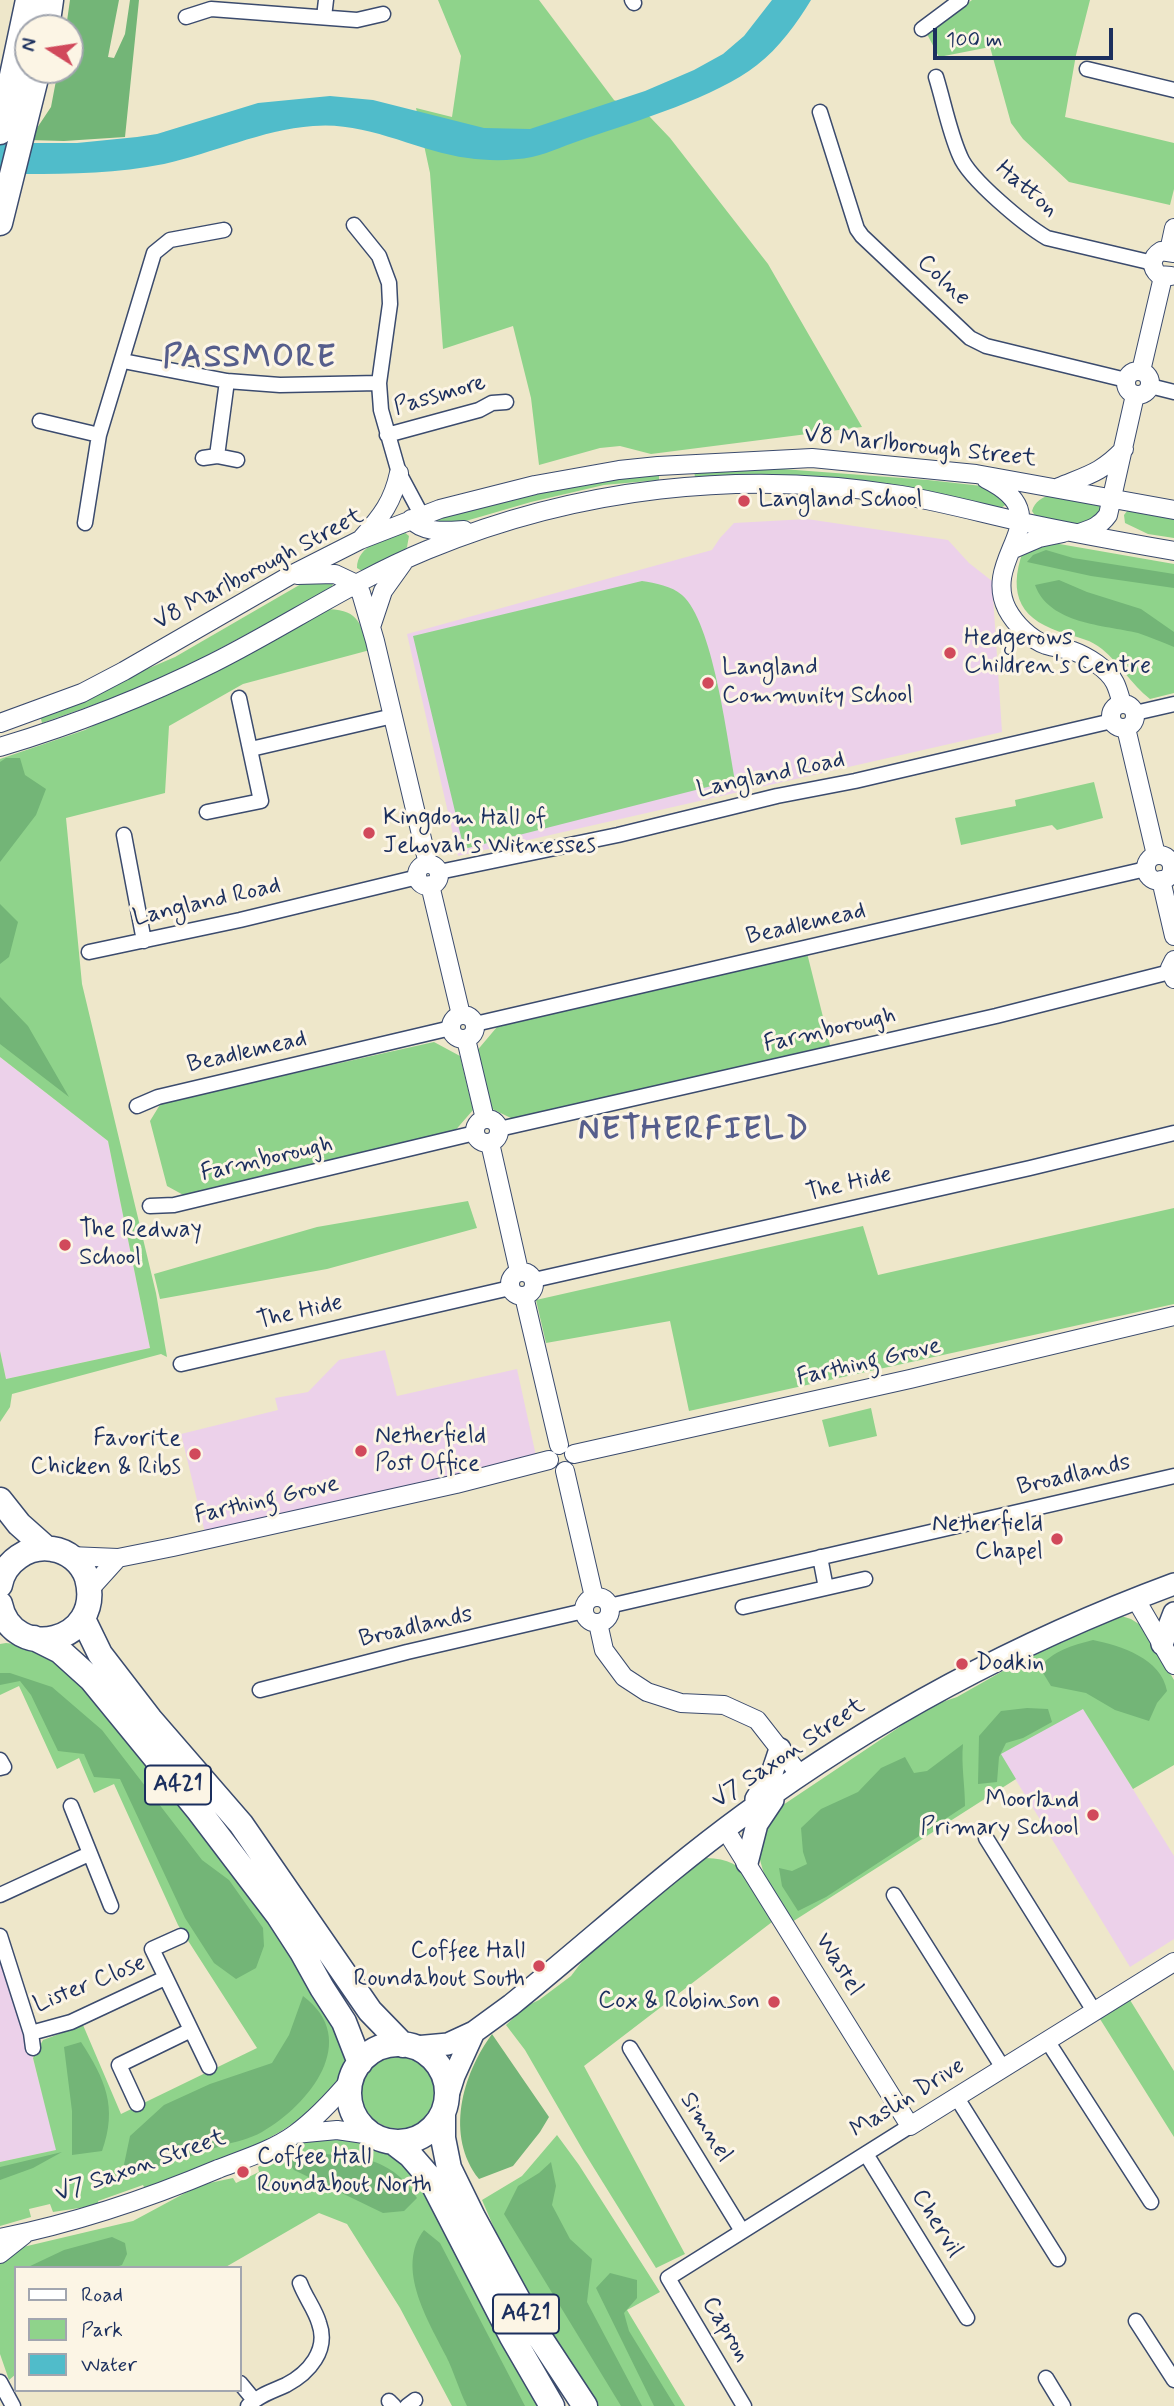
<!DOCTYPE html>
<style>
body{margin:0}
#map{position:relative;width:1174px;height:2406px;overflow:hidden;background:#eee7ca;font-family:Mynerve,sans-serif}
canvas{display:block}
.legend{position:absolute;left:14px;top:2266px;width:228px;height:126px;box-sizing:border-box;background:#fcf5e5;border:2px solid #a2a6af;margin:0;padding:9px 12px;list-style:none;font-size:21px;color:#1b2f5e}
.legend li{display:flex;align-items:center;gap:14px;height:35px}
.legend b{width:35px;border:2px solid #a2a6af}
.north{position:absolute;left:14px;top:14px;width:70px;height:70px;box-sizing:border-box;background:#fcf5e5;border:2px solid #a2a6af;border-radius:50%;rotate:282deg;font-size:19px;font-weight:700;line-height:28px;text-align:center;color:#1b2f5e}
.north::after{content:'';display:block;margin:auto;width:24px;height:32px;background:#d1495b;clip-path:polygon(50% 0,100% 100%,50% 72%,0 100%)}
.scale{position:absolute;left:933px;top:28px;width:180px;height:32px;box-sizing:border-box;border:4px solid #1b2f5e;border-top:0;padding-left:9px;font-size:21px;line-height:24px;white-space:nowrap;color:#1b2f5e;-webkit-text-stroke:5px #fcf5e5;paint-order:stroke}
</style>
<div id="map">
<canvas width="1174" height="2406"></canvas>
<ul class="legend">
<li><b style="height:9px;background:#fff"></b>Road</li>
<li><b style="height:19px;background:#8fd38b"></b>Park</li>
<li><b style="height:19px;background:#50bcca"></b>Water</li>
</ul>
<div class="north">N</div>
<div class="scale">100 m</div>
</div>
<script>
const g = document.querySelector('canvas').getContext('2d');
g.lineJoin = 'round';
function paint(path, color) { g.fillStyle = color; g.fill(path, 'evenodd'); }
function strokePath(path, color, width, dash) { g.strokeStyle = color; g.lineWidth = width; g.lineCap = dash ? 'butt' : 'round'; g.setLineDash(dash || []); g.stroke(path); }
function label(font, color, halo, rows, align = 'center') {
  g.font = font + ' Mynerve,sans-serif'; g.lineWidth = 6; g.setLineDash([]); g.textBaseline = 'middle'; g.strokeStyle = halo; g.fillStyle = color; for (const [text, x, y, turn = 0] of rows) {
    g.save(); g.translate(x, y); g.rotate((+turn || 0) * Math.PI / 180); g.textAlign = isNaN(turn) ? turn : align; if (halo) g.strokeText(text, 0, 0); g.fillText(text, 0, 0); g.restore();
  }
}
const built = new Path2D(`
 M807 519 948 540 969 563 992 581 1002 732 458 856 407 634 712 550 720 538 734 523Z
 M0 1057 108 1141 150 1348 6 1379 0 1351Z
 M385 1350 397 1396 517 1369 536 1456 205 1533 181 1434 278 1410 275 1398 308 1392 339 1360Z
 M1083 1708 1174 1856V1939L1130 1967 1000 1754Z
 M0 1945 9 1968 57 2150 0 2162Z`);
const green = new Path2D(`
 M438 0H539L614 100 649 116 670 138 768 264 862 427 651 454 620 446 600 448 539 465 531 398 513 326 443 349 430 173 416 108 452 117 461 56Z
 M972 0H1090L1076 55 1065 117 1174 143V189L1170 205 1069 182 1023 139 1011 123 990 47 939 57 927 34Z
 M756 467 928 480 991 487 1008 503 1001 508 930 493 743 476 695 478 694 469Z
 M659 472V480L604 485 531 502 452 525 434 522 435 519 573 483Z
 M1051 494 1098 502 1101 506C1096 535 1055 521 1036 517L1032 511C1035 501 1042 498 1051 494Z
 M1128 510 1174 516V538L1148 534 1125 523 1124 515Z
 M403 531 409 536 407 547 404 551 366 570 362 571 357 568C357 545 385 539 403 531Z
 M1048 542 1174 564V693L1150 699C1131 684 1120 664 1102 649 1091 640 1080 638 1067 634 1021 621 1007 596 1023 551Z
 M308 580 334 581 331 589 176 672 130 692 42 723 40 715 175 657Z
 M642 581C655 583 672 586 682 595 713 622 727 738 735 780L464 849 413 636Z
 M323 609C358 609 359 620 370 650L243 684 169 726 165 793 66 818 82 984 156 1293 167 1357 161 1354 12 1394 10 1407 0 1422V1351L6 1379 150 1348 108 1141 0 1057V759L85 730Z
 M1094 782 1103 818 1057 830 1052 825 961 845 955 818 1016 806 1015 800Z
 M807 953 831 1049 513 1119 488 1107 475 1053 497 1027Z
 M434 1042 460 1056 473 1110 453 1133 187 1197 167 1186 150 1121 161 1103Z
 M468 1201 477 1228 327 1269 160 1299 154 1274 317 1227Z
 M1174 1208V1304L689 1411 670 1321 546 1343 536 1300 863 1226 878 1275Z
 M871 1408 877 1436 829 1447 822 1420Z
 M1118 1615 1131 1619 1142 1626 1174 1680V1765L1133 1789 1083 1709 1001 1754 1016 1779 792 1922 764 1874 758 1853 760 1835 777 1809 898 1728 922 1709 957 1697 1047 1646Z
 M6 1643 25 1645 73 1671 282 1933 347 2051C340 2126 204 2167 145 2189L143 2185 98 2201 99 2205 53 2212 50 2204 29 2209 31 2217 0 2226V2162L56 2150 33 2058 43 2040 83 2025 121 2114 257 2048 178 1925 114 1784 94 1793 79 1758 57 1769 19 1686 0 1695V1644Z
 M706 1858C750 1859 755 1887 772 1922L584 2066 685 2254 656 2268 584 2152 525 2050 506 2025 520 2012 518 2010 539 2000 571 1976 587 1955 681 1874Z
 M1130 2000 1174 2071V2137L1100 2019Z
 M361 2091a38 38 0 1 1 76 0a38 38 0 1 1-76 0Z
 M557 2135 579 2165 660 2292 627 2310 685 2406H594L510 2265 482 2200 522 2176Z
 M337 2137C365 2142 388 2146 411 2164L544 2406H452L400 2308 347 2224 319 2213 224 2268H16V2374L9 2380 0 2354V2263L12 2252 23 2247 133 2221 200 2185 233 2178 236 2183 259 2172 258 2167 298 2142Z`);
const forest = new Path2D(`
 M70 0H119L108 57 114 58 125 34 130 0H139L125 137 64 141 29 140 51 107 58 70H70V28H66Z
 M1046 550 1073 558 1174 574V588L1091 576 1027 562 1033 555Z
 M1059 580 1087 592 1141 609 1174 632V647C1162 642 1150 637 1138 633 1104 625 1049 624 1035 585Z
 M6 758H20L25 775 46 789 36 815 0 862V762Z
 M0 904 18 922 9 957 0 964Z
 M0 997 28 1026 69 1097 0 1044Z
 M1093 1640C1121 1646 1161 1658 1167 1691L1157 1703 1149 1721 1115 1710 1086 1693 1051 1686 1040 1668C1051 1651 1074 1645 1093 1640Z
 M0 1673H10L52 1687 102 1730 202 1860 229 1880 263 1928 264 1946 256 1968 236 1979 214 1963 185 1918 120 1779 94 1777 84 1754 58 1751 31 1695 20 1681 0 1685Z
 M1027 1708 1048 1709 1052 1722 1023 1738 1006 1743 999 1757 997 1782 978 1784 979 1736 1001 1711Z
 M963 1744C961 1765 965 1785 965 1806L826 1897 798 1911 782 1886 779 1868 792 1871 807 1864 803 1852 801 1828 821 1809 858 1792 881 1768 905 1757 914 1773 927 1771Z
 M303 1996C362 2040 309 2105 262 2132 250 2139 234 2142 221 2146 188 2157 156 2168 122 2174L130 2136 164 2105 210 2084 272 2063 289 2035Z
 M492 2034 549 2117 540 2132 513 2166 479 2179C445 2136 462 2075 492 2034Z
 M81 2042C105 2079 118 2107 102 2151L72 2155V2111L64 2047Z
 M62 2152 33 2168 0 2180V2167Z
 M302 2152C350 2157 389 2152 417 2198L404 2211 383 2213 294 2170 288 2162Z
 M551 2162 556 2186 552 2205 570 2239 592 2259 587 2302 642 2406H621L504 2214 518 2186 539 2173Z
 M424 2230 440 2243 525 2406H467C459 2390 454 2372 446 2356 428 2320 395 2268 424 2230Z
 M112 2237 125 2243 127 2254 122 2265 113 2268H26L64 2250Z
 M610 2273 637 2280V2298L624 2313 629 2331 675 2406H654L596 2288Z`);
const water = new Path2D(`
 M772 0H811C797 23 779 48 757 65 716 97 637 121 587 138 568 144 550 153 532 157 512 161 488 161 468 158 416 151 367 121 313 126 261 130 214 153 164 164 110 175 55 174 0 174V143H77L137 137 157 134 258 103 330 96 373 100 484 128 530 129 645 91 694 70 723 54 744 36Z`);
const minor = new Path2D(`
 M632 0 634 3
 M186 17 211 9 357 20 383 14
 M324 17 326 0
 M922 29 961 0
 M1087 69 1174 90
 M936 77C944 103 949 131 960 156 969 179 1025 225 1047 238L1153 263
 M820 112 857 229 862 236 970 338 986 346 1126 380
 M354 225 379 256 389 283 390 304 379 383 381 410 399 473 422 516
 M123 361 227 381 280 385 379 383
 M1150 386 1174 392
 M40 421 99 435
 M387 435 479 410 492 403 506 402
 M217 456 227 381
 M203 458 217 456 237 460
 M85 523 99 435 154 253 170 240 224 230
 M1135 713 1174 704
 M251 749 393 716
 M207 812 261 801 239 698
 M124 835 144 941
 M1171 866 1174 865
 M439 872 618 835 777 796 855 781 1112 721
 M89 952 240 920 418 877
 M475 1024 1146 869
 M137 1106 158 1097 451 1028
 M499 1129 996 1016 1170 972
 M150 1206 174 1205 475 1133
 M534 1280 1030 1168 1174 1133
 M181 1364 510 1288
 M820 1557 826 1588
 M609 1606 1174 1476
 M743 1607 865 1579
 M260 1690 407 1652 584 1611
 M0 1760 4 1767 0 1768
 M71 1806 111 1906
 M986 1838 1094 2011
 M0 1895 89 1854
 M894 1895 1003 2068
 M0 1936 31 2033 33 2048
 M181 1936 152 1949 209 2067
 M31 2033 71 2022 165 1978
 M1048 2042 1151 2202
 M630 2048 742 2231
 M957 2098 1058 2259
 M137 2104 119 2065 191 2030
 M866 2154 967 2318
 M1136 2321 1174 2380
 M1046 2378 1063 2406
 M0 2382 13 2406
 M240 2383 254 2400
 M389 2401 394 2406
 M248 2406C259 2395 273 2391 286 2385 309 2373 329 2350 319 2323 315 2309 305 2297 300 2283
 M407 2406 415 2400
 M744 2406 668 2278 910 2126`);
const tertiary = new Path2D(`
 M1169 251 1174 228
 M1171 276 1159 275C1150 267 1151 257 1161 251L1174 253
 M1126 383a12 12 0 1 1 24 0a12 12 0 1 1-24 0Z
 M1141 371 1163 277
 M986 479C1064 518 980 555 1007 609 1015 624 1030 639 1046 645 1055 648 1064 648 1073 651 1087 656 1108 669 1115 683 1118 689 1120 697 1122 704
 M1059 487C1088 475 1101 473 1124 449
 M411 519C423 534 448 531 464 530
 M1079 533C1092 529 1100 526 1108 515L1135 395
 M362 538C382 516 393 501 399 473
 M1011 550 1039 538 1063 533
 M297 575 335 574 352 582 361 593 375 641 428 864
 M372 624 383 591 403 563
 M1111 716a12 12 0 1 1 24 0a12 12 0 1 1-24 0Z
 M0 723 82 693 124 671 289 576 360 540 440 509 535 485 619 470 658 466 812 458 976 474 1174 510
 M1126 728 1156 855
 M0 747C73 725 145 697 213 663 285 627 352 581 427 550 576 488 741 469 901 495 941 502 982 513 1022 522 1072 533 1123 542 1174 551
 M1146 868a13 13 0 1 1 26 0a13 13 0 1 1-26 0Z
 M417 875a11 11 0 1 1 22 0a11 11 0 1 1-22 0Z
 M1161 880 1174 936
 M430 885 461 1015
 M1174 960 1170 968 1174 979
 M451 1027a12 12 0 1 1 24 0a12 12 0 1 1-24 0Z
 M466 1039 485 1119
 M475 1131a12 12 0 1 1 24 0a12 12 0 1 1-24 0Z
 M490 1143 519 1271
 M510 1284a12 12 0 1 1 24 0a12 12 0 1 1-24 0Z
 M524 1296 559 1445
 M574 1454 910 1379 1174 1316
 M565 1471 594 1597
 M70 1556 118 1558 173 1547 456 1484 549 1460
 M90 1589 118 1558
 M584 1610a13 13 0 1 1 26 0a13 13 0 1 1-26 0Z
 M1135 1598 1174 1665
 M598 1623 604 1650 624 1677 647 1692 681 1703 724 1705 757 1720 800 1775
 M725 1829 910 2126 1174 1962
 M295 2134 337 2130 371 2135
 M0 2238C75 2223 147 2199 218 2169 244 2159 273 2150 295 2134 317 2118 335 2098 352 2078
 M0 2254 24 2235`);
const secondary = new Path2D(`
 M1162 1644 1174 1613
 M756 1799 771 1776 780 1749
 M747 1863 757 1824 773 1800
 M415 2047 448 2044 474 2032 511 2005C589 1942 664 1873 745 1814 877 1717 1020 1641 1174 1584
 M447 2098 454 2076 474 2032`);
const trunk = new Path2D(`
 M47 28 51 0
 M0 132 28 0
 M0 223 38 70
 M0 1500 19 1524 46 1548
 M0 1585C4 1562 28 1545 52 1549 68 1551 82 1563 87 1578 105 1644 12 1663 0 1604
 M83 1619 100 1654 150 1719 241 1824 370 2011 403 2045
 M34 1638 60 1651 91 1679 199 1811 278 1915 302 1952 322 1988 344 2022 360 2063
 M349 2093a49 49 0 1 1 98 0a49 49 0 1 1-98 0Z
 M443 2114V2138L449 2168 473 2217 533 2327 585 2406
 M393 2142 410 2155 430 2178 512 2337 552 2406`);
const markers = [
 [744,501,7,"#d1495b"],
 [950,653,7,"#d1495b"],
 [708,683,7,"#d1495b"],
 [369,833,7,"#d1495b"],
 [65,1245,7,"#d1495b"],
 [361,1451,7,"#d1495b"],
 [195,1454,7,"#d1495b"],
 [1057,1539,7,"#d1495b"],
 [962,1664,7,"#d1495b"],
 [1093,1815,7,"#d1495b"],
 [539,1966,7,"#d1495b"],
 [774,2002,7,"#d1495b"],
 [243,2172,7,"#d1495b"]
];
const shields = [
 [178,1785,66],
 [526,2314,66]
];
const shieldNames = [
 ["A421",178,1785],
 ["A421",526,2314]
];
const streetNames = [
 ["Hatton",1026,190,40],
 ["Colne",943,281,43],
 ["Passmore",440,396,-16],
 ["V8 Marlborough Street",920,448,6],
 ["V8 Marlborough Street",259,570,-28],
 ["Langland Road",771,776,-12],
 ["Langland Road",207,903,-13],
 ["Beadlemead",806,925,-13],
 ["Farmborough",830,1031,-13],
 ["Beadlemead",247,1053,-13],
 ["Farmborough",267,1160,-13],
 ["The Hide",849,1185,-13],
 ["The Hide",300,1313,-13],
 ["Farthing Grove",869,1363,-13],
 ["Broadlands",1074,1476,-13],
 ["Farthing Grove",267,1501,-13],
 ["Broadlands",416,1628,-13],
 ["V7 Saxon Street",789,1754,-34],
 ["Wastel",838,1965,58],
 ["Lister Close",90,1985,-22],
 ["Maslin Drive",908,2099,-32],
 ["Simnel",705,2128,58],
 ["V7 Saxon Street",141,2167,-19],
 ["Chervil",936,2224,58],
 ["Capron",725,2330,59]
];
const poiNames = [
 ["Langland School",758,501],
 ["Hedgerows",964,639],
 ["Children's Centre",964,667],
 ["Langland",722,669],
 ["Community School",722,697],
 ["Kingdom Hall of",383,819],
 ["Jehovah's Witnesses",383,847],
 ["The Redway",79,1231],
 ["School",79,1259],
 ["Netherfield",375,1437],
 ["Post Office",375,1465],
 ["Favorite",181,1440,"right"],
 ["Chicken & Ribs",181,1468,"right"],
 ["Netherfield",1043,1525,"right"],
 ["Chapel",1043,1553,"right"],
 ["Dodkin",976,1664],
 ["Moorland",1079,1801,"right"],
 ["Primary School",1079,1829,"right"],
 ["Coffee Hall",525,1952,"right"],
 ["Roundabout South",525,1980,"right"],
 ["Cox & Robinson",760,2002,"right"],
 ["Coffee Hall",257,2158],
 ["Roundabout North",257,2186]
];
const districtNames = [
 ["PASSMORE",250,359],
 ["NETHERFIELD",694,1131]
];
paint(built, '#ecd1ea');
paint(green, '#8fd38b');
paint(forest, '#73b577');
paint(water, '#50bcca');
strokePath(minor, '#3b4b6e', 17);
strokePath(tertiary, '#3b4b6e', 20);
strokePath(secondary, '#3b4b6e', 24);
strokePath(trunk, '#3b4b6e', 27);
strokePath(minor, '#fff', 14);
strokePath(tertiary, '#fff', 18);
strokePath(secondary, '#fff', 21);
strokePath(trunk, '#fff', 24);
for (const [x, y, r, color] of markers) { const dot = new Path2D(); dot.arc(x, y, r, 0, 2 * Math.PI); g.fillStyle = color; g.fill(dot); strokePath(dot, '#fcf5e5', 2.5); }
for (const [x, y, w] of shields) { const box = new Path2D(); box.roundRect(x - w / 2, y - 19.5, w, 39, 5); g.fillStyle = '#fcf5e5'; g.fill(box); strokePath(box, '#1b2f5e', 2); }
label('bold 23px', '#1b2f5e', null, shieldNames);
label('24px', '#1b2f5e', '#fcf5e5', streetNames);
label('24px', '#1b2f5e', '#fcf5e5', poiNames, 'left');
g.letterSpacing = '2px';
label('bold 32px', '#565e8c', '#fcf5e5', districtNames);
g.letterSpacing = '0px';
</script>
